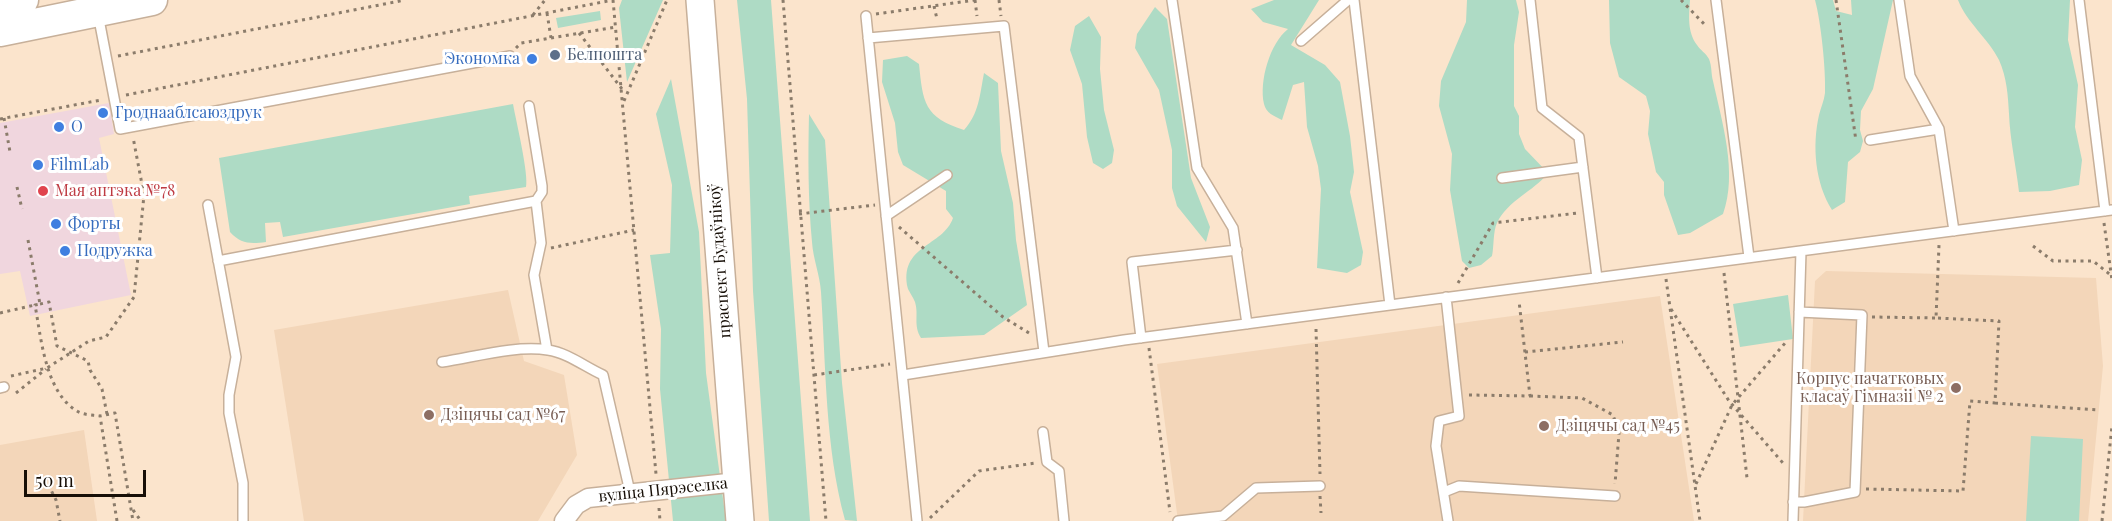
<!DOCTYPE html>
<meta charset="utf-8">
<style>
body{margin:0}
#map{position:relative;width:2112px;height:521px;overflow:hidden;background:#fbe4cc;font-family:"Playfair Display",serif}
canvas{display:block}
.scale{position:absolute;left:24px;top:470px;width:122px;height:27px;box-sizing:border-box;border:3px solid #170f07;border-top:0;padding-left:8px;font-size:18px;line-height:21px;white-space:nowrap;color:#170f07;-webkit-text-stroke:4px #fff;paint-order:stroke}
</style>
<div id="map">
<canvas width="2112" height="521"></canvas>
<div class="scale">50 m</div>
</div>
<script>
const g = document.querySelector('canvas').getContext('2d');
g.lineJoin = 'round';
function paint(path, color) { g.fillStyle = color; g.fill(path, 'evenodd'); }
function strokePath(path, color, width, dash) { g.strokeStyle = color; g.lineWidth = width; g.lineCap = dash ? 'butt' : 'round'; g.setLineDash(dash || []); g.stroke(path); }
function label(font, color, halo, rows, align = 'center') {
  g.font = font + ' "Playfair Display",serif'; g.lineWidth = 6; g.setLineDash([]); g.textBaseline = 'middle'; g.strokeStyle = halo; g.fillStyle = color; for (const [text, x, y, turn = 0] of rows) {
    g.save(); g.translate(x, y); g.rotate((+turn || 0) * Math.PI / 180); g.textAlign = isNaN(turn) ? turn : align; if (halo) g.strokeText(text, 0, 0); g.fillText(text, 0, 0); g.restore();
  }
}
const commercial = new Path2D(`
 M109 103 114 134 99 138 131 295 30 316 20 271 0 274V123Z`);
const built = new Path2D(`
 M1826 271 2096 278 2103 366 2088 521H1803L1815 281Z
 M508 290 524 361 564 375 577 455 538 521H304L274 330Z
 M1660 296 1694 521H1178L1157 364Z
 M84 430 97 521H0V445Z`);
const green = new Path2D(`
 M622 0H663L627 82 619 8Z
 M737 0H771L810 521H769L753 291 747 99Z
 M1274 0H1319L1291 45 1325 65 1340 82 1350 136 1354 172 1350 192 1363 252 1361 265 1347 273 1317 268 1321 189 1318 166 1307 127 1304 82 1293 85 1282 120C1274 116 1266 113 1264 104 1259 81 1270 43 1288 29L1263 22 1251 9Z
 M1467 0H1516L1519 12 1514 45V106L1519 116V134L1525 149 1548 173C1533 192 1508 200 1497 223 1493 231 1494 246 1492 256L1481 265 1469 268 1462 261 1450 190 1452 154 1439 106 1441 81 1466 22Z
 M1609 0H1690C1689 15 1687 32 1697 45 1700 50 1706 53 1709 59 1712 66 1711 74 1713 81 1722 122 1738 173 1723 214L1690 233 1678 235 1664 195V182L1656 172 1648 134 1650 111 1646 96 1619 77 1610 43Z
 M1815 0H1833L1836 11 1852 15 1851 0H1893L1873 89 1861 111 1860 130 1863 141 1860 152 1848 162 1845 202 1832 210C1815 183 1812 146 1819 115 1821 107 1824 101 1825 93 1826 70 1821 22 1815 0Z
 M1958 0H2070L2068 40 2078 85 2075 127 2082 160 2079 185 2050 191 2019 192C2016 166 2010 140 2009 114 2008 96 2007 78 1999 60 1988 38 1967 23 1958 0Z
 M1155 7 1167 19 1191 178 1210 227 1206 242 1177 206 1172 188V150L1159 90 1135 48 1137 34Z
 M600 11 601 20 558 28 556 18Z
 M1089 16 1101 37 1100 69 1104 110 1114 150 1112 163 1103 169 1093 163 1087 137 1082 84 1070 50 1075 26Z
 M907 56 919 64C923 103 924 117 964 130 979 114 980 94 984 73L998 83 1001 151 1013 203 1016 240 1027 305 984 335 921 338C913 325 919 315 915 302 913 297 910 293 908 289 898 245 943 247 953 218L946 209V191L903 165 898 152 895 123 882 82 883 60Z
 M671 79 699 232 706 373 726 521H673L660 389 661 329 650 255 670 253 672 185 656 114Z
 M513 104C516 121 529 174 526 187L469 196 470 204 283 237 280 222 265 223 266 242C250 244 241 244 230 232L219 158Z
 M809 114 825 140 842 383 857 521 845 520C825 447 826 367 821 292 820 275 813 259 812 242 808 199 808 157 809 114Z
 M1788 295 1793 339 1740 347 1733 304Z
 M2031 436 2083 439 2079 521H2026Z`);
const path = new Path2D(`
 M613 0 656 474
 M783 0 826 521
 M975 0 977 16
 M999 0 1001 16
 M1681 0 1707 27
 M1836 0 1856 141
 M934 6 937 19
 M547 13 551 38
 M876 14 975 0
 M533 15 545 0
 M579 33 622 89
 M516 48 521 43 616 27
 M118 56 405 0
 M126 95 613 0
 M624 101 667 0
 M4 118 10 152
 M0 119 101 100
 M17 187 22 209
 M799 214 875 205
 M2104 223 2112 280
 M899 227 1003 317 1029 333
 M28 240 40 304 35 305C41 337 45 392 77 411 83 415 92 415 100 416
 M2033 246 2053 261H2093L2112 276
 M551 248 634 230
 M1724 273 1747 478
 M1666 279 1700 521
 M1458 283 1493 223 1578 213
 M40 304 49 302 57 346 88 361 90 370 102 389 107 414
 M1671 309 1729 401 1783 463
 M0 313 35 305
 M1872 317 1936 318
 M1316 329 1320 474
 M1149 348 1170 512
 M1525 352 1623 342
 M814 375 890 364
 M11 376 47 368 89 341 106 337 134 297 144 195 133 137
 M16 393 46 369
 M1469 395 1530 396 1519 301
 M1530 396 1582 398 1613 415 1619 433 1615 484
 M1995 403 2099 410
 M45 478 56 500 60 521
 M1696 484 1732 405 1786 342
 M1866 489 1963 491 1970 401 1995 403 1999 321 1936 318 1939 245
 M1320 496 1321 513
 M659 508 660 521
 M133 510 141 521
 M930 518 979 471 1036 463
 M117 521 100 416 115 413 133 521
 M2102 521 2112 426`);
const lane = new Path2D(`
 M1172 0 1197 168 1233 228 1247 324
 M1354 0 1390 305
 M1530 0 1542 108 1579 137 1597 278
 M1716 0 1749 257
 M1899 0 1910 76 1939 129 1954 231
 M2079 0 2105 211
 M98 14 120 129 510 56
 M866 16 917 521
 M868 38 1004 26 1044 352
 M1301 41 1348 0
 M529 106 542 186V192L536 201
 M1870 140 1939 129
 M1502 178 1583 167
 M208 205 236 357 229 395V413L243 483V521
 M886 216 947 175
 M218 261 536 201 541 243 534 275 547 350
 M1446 297 1459 416 1439 421 1436 446 1448 521
 M1141 338 1132 262 1237 250
 M442 362C475 357 515 345 548 350 568 353 585 367 603 375L630 492
 M903 375 1124 340 2112 210
 M0 388 4 387
 M1043 432 1047 462 1059 471 1064 521
 M1444 492 1459 486 1615 496
 M1793 502H1804L1855 492 1862 315 1799 312
 M1178 521 1223 516 1256 488 1320 486
 M1793 521 1801 251`);
const street = new Path2D(`
 M564 521 576 505 588 498 737 482`);
const secondary = new Path2D(`
 M700 0 740 521`);
const primary = new Path2D(`
 M0 5 23 0
 M0 31 152 0`);
const markers = [
 [555,55,6,"#5c6f8a"],
 [532,59,6,"#3f7fe0"],
 [103,113,6,"#3f7fe0"],
 [59,127,6,"#3f7fe0"],
 [38,165,6,"#3f7fe0"],
 [43,191,6,"#e0444e"],
 [56,224,6,"#3f7fe0"],
 [65,251,6,"#3f7fe0"],
 [1956,388,6,"#8d6e63"],
 [429,415,6,"#8d6e63"],
 [1544,426,6,"#8d6e63"]
];
const serviceNames = [
 ["Белпошта",567,55]
];
const shopNames = [
 ["Экономка",520,59,"right"],
 ["Гроднааблсаюздрук",115,113],
 ["О",71,127],
 ["FilmLab",50,165],
 ["Форты",68,224],
 ["Подружка",77,251]
];
const healthNames = [
 ["Мая аптэка №78",55,191]
];
const streetNames = [
 ["праспект Будаўнікоў",720,261,-94],
 ["вуліца Пярэселка",663,490,-6]
];
const educationNames = [
 ["Корпус пачатковых",1944,379,"right"],
 ["класаў Гімназіі № 2",1944,397,"right"],
 ["Дзіцячы сад №67",441,415],
 ["Дзіцячы сад №45",1556,426]
];
paint(commercial, '#f0d6de');
paint(built, '#f3d6b9');
paint(green, '#aedbc5');
strokePath(lane, '#c7b09a', 12);
strokePath(street, '#c7b09a', 21);
strokePath(secondary, '#c7b09a', 30);
strokePath(primary, '#c7b09a', 33);
strokePath(path, '#8b7c6b', 3, [3, 4.5]);
strokePath(lane, '#fff', 9);
strokePath(street, '#fff', 18);
strokePath(secondary, '#fff', 27);
strokePath(primary, '#fff', 30);
for (const [x, y, r, color] of markers) { const dot = new Path2D(); dot.arc(x, y, r, 0, 2 * Math.PI); g.fillStyle = color; g.fill(dot); strokePath(dot, '#fff', 2); }
label('16px', '#4e5e75', '#fff', serviceNames, 'left');
label('16px', '#366cbe', '#fff', shopNames, 'left');
label('16px', '#be3a42', '#fff', healthNames, 'left');
label('16px', '#170f07', '#fff', streetNames);
label('16px', '#785e54', '#fff', educationNames, 'left');
</script>
